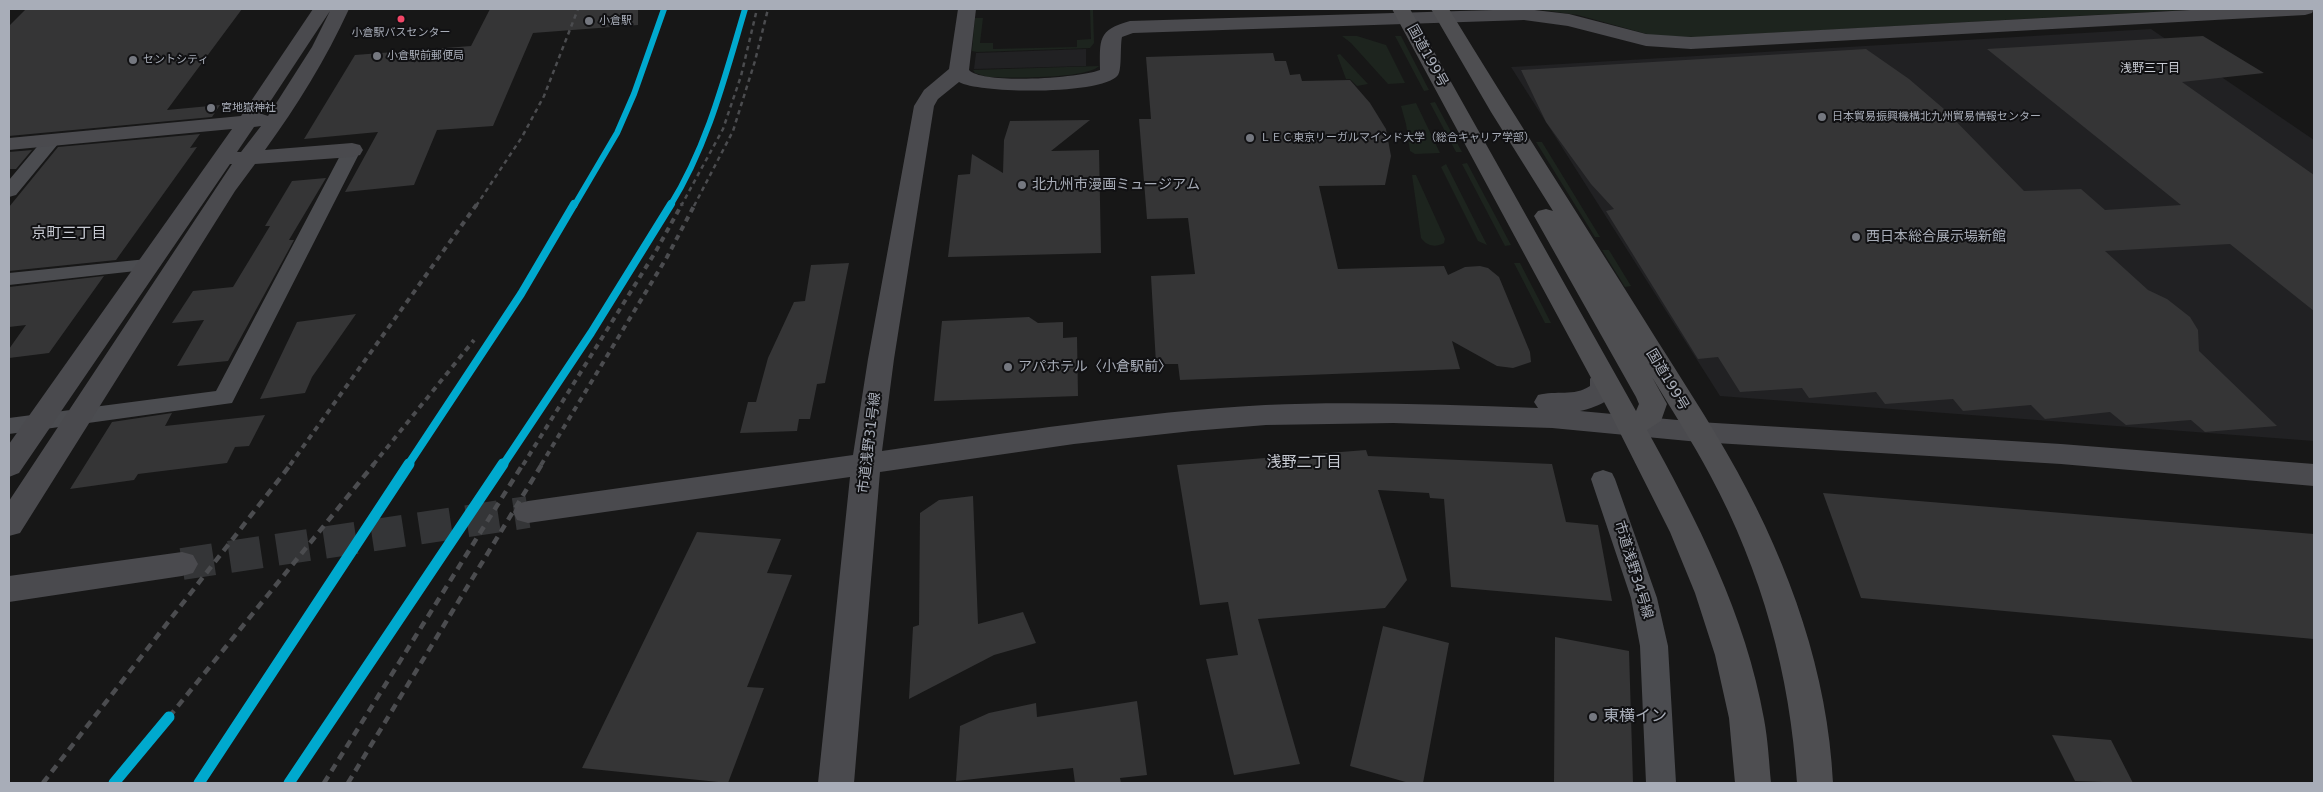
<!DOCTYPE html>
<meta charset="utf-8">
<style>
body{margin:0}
#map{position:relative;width:2323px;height:792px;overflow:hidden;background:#171717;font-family:"DejaVu Sans",sans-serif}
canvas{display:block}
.frame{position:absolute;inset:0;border:10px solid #a8adb8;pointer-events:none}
</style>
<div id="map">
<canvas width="2323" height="792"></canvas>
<div class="frame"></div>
</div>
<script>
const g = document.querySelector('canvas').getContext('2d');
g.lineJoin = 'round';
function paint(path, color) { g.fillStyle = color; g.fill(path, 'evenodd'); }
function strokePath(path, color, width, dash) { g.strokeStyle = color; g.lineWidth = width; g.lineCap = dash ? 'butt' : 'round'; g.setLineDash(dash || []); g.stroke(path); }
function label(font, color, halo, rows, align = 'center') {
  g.font = font + ' "DejaVu Sans","Noto Sans JP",sans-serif'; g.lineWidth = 4; g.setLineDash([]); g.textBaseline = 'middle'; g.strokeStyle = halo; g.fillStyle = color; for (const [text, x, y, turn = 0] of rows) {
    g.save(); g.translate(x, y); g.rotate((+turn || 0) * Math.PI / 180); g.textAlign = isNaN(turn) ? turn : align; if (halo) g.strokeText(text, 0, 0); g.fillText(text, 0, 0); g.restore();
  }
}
const built = new Path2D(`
 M2151 29 2314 140V441L1720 396 1511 67Z
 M1086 49V66L974 69 976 53Z`);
const green = new Path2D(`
 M1090 9H1093L1094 43 1090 48 977 52 972 51 975 18H983L980 43H993V49L1077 47V40L1091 39Z
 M1534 9H2204L1697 37 1654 36 1578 15Z
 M1342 36H1357L1386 45 1405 83 1388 84 1351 43Z
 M1395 36H1401L1429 90 1424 91Z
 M1340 54 1368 84 1357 86 1350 79H1346L1337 55Z
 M1099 66C1087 79 1008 78 988 77L975 73 973 70Z
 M1435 102 1462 152H1456L1430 103Z
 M1416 103 1440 153 1415 154 1410 151 1406 124 1401 106Z
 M1536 142H1542L1600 237H1595Z
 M1467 163 1511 245 1505 246 1462 164Z
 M1446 164 1487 245 1478 241 1441 167Z
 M1412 175H1416L1445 239 1444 243C1435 248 1427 246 1421 238Z
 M1602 250H1609L1631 286 1625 287Z
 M1514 263H1520L1551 323H1545Z`);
const building = new Path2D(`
 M40 9H242L167 110 220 105 212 117 9 136V26L25 10Z
 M490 9H638V25L533 33 493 126 437 130 414 185 345 192 378 132 304 139 355 55 471 46Z
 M2203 36 2264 73 2182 82 2314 175V311L2230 244 2105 251 2148 290 2167 299 2190 317 2198 330 2199 351 2277 426 2205 432 2191 420 2126 425 2110 412 2045 419 2031 405 1963 411 1953 399 1885 404 1876 392 1809 398 1802 388 1740 392 1718 357 1698 359 1606 211 1614 209 1591 184 1546 122 1521 70 1866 49 1909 79 1944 109 2024 191 2081 189 2105 210 2181 205 1987 49Z
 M1273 53 1275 61H1286L1290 75 1300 74 1302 81 1350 80 1370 103 1386 129 1391 156 1385 185 1319 186 1338 269 1444 266 1448 275 1465 267 1480 266 1488 268 1499 277 1530 352 1531 362 1513 368 1497 366 1452 341 1460 369 1180 380 1178 364H1156L1151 276 1195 274 1188 218 1147 219 1139 119H1151L1146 57Z
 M1090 120 1051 151 1099 150 1101 253 948 257 958 175 970 174 972 154 1003 173 1004 140 1010 121Z
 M200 134 190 148 197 147 116 260 9 271V207L58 147Z
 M32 150 16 169H9V152Z
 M326 178 289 240H294L228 361 177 366 204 320 172 323 193 291 233 287 270 226H265L292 181Z
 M849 263 825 383 817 384 810 419H799L797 431 740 433 748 402H756L768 358 794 302 805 301 811 265Z
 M104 276 49 353 9 358V349L26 325 9 327V287Z
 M356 314 312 377 305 393 260 399 297 322Z
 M1029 317 1038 323 1063 322V338L1077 337 1078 396 934 401 942 321Z
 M172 413 165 426 265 415 249 446 235 447 227 463 138 474 134 480 70 489 112 422Z
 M1366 450 1368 456 1552 464 1566 522 1598 525 1612 601 1451 587 1444 499 1430 498 1429 493 1378 490 1407 580 1385 608 1258 619 1300 764 1234 775 1206 659 1238 655 1228 602 1200 605 1177 465Z
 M1823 493 2314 534V639L1861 598Z
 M973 496 978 624 1023 612 1036 643 994 655 909 699 913 627 919 625 920 513 939 500Z
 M697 532 781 539 767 573 792 575 747 687 764 688 728 783 582 768Z
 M1383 626 1449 643 1423 783H1409L1350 766Z
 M1555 637 1629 651 1633 783H1554Z
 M1137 701 1147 775 1120 778 1121 783H1075L1073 768 956 781 960 726 989 713 1036 703 1037 717Z
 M2052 735 2111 740 2133 783 2075 781Z`);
const secondaryTunnel = new Path2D(`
 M182 564 528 512`);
const street = new Path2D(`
 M52 135 58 136 61 140 58 144 16 195 9 197V180L46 136Z
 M352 145 358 146 361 150 232 403 9 434V418L216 391 343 150 346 146Z
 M147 259 154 261 157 265 154 269 9 285V273Z
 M1603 470 1612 473 1615 479 1657 598 1668 646 1676 783H1646L1640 646 1631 598 1591 479 1594 473Z`);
const secondary = new Path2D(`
 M313 9H349C326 59 297 106 265 150L352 143 360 145 363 150 360 155 352 157 255 164 235 191 20 533 9 536V501L232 164H230L19 473 9 477V444L232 129 9 150V138L241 116ZM330 11 312 47 268 116 262 114ZM261 126 241 152H237L254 127Z
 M958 9H976L969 70C983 85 1080 78 1100 70 1100 40 1097 30 1130 21L1526 9 1569 14 1646 34 1691 37 2209 9H2314L2312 13 2305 15 1691 49 1646 46 1568 26 1524 20 1133 33 1122 37C1120 46 1122 70 1118 75 1104 95 980 94 959 82L938 99 934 106 894 359 882 451C1009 433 1137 412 1265 405 1356 401 1447 405 1538 408L1534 402 1538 395C1556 390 1574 397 1590 386V379L1594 373 1604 370 1614 373C1628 396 1598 407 1580 411L1699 422 2061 444 2314 464V486L2061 464 1699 442 1552 428 1393 423 1266 425 1192 431 1074 444 880 472 854 783H818L850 477 528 523 517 520 513 512 517 504 528 501 853 455 868 359 914 106 924 90 949 69Z
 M182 552 193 555 198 564 193 573 182 576 9 602V576Z`);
const highway = new Path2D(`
 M1392 9H1410L1636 411 1639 404 1636 397 1534 216 1538 211 1546 209 1553 211 1491 112 1431 9H1449C1513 114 1580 217 1645 321 1676 371 1709 420 1737 471 1790 567 1828 674 1833 783H1797C1790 674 1762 572 1710 475 1692 441 1671 409 1652 377L1667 404 1661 421 1647 430C1697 520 1746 616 1764 719 1768 740 1769 762 1771 783H1735L1729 718 1715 655 1695 593 1670 532 1610 413Z`);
const railFar2 = new Path2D(`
 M476 206 522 137 544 96 578 9
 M681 206 723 129 741 76 757 9
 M694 206 733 131 755 61 768 9`);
const railFar1 = new Path2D(`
 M290 465 477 204
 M373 465 474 340
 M523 465 656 251 682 204
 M541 465 667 257 695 204`);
const rail = new Path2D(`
 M169 717 374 464
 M43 783 291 464
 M324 783 523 464
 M348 783 542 464`);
const rail1Far2 = new Path2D(`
 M574 206 617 133 634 94 664 9
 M670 206C708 145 725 76 745 9`);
const rail1Far1 = new Path2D(`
 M408 465 521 294 574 204
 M503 465 591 333 671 204`);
const rail1 = new Path2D(`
 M114 783 169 717
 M199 783 409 464
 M289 783 503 464`);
const markers = [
 [401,19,4.5,"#f34667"],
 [589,21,5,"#757880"],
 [377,56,5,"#757880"],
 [133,60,5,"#757880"],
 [211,108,5,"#757880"],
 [1822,117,5,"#757880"],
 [1250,138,5,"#757880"],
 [1022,185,5,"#757880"],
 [1856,237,5,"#757880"],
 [1008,367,5,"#757880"],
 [1593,717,5,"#757880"]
];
const farPoinames = [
 ["小倉駅",599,21],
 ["小倉駅前郵便局",387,56],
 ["セントシティ",143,60],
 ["宮地嶽神社",221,108],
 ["日本貿易振興機構北九州貿易情報センター",1832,117],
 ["ＬＥＣ東京リーガルマインド大学（総合キャリア学部）",1260,138]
];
const farBusnames = [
 ["小倉駅バスセンター",401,33]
];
const farNeighbourhoodnames = [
 ["浅野三丁目",2150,69]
];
const streetNames = [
 ["国道199号",1427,56,61],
 ["国道199号",1667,380,59],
 ["市道浅野31号線",870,443,-83],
 ["市道浅野34号線",1633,570,73]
];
const poiNames = [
 ["北九州市漫画ミュージアム",1032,185],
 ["西日本総合展示場新館",1866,237],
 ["アパホテル〈小倉駅前〉",1018,367]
];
const neighbourhoodNames = [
 ["京町三丁目",69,234],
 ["浅野二丁目",1304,463]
];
const nearPoinames = [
 ["東横イン",1603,717]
];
paint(built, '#212123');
paint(green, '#1d241e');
paint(building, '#353536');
strokePath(secondaryTunnel, '#343537', 32, [32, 16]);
paint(street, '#4b4c50');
paint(secondary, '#4a4a4e');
paint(highway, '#4e4e51');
strokePath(railFar2, '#4b4c4f', 2.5, [4.5, 4]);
strokePath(railFar1, '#4b4c4f', 4, [5.5, 5]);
strokePath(rail, '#4b4c4f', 4.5, [8, 6]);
strokePath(rail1Far2, '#00a9ce', 6);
strokePath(rail1Far1, '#00a9ce', 8);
strokePath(rail1, '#00a9ce', 11);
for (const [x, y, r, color] of markers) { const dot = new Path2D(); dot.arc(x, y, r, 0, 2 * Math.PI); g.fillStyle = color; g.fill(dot); strokePath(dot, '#111113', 2); }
label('11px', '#a8adb8', '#111113', farPoinames, 'left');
label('11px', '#a8adb8', '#111113', farBusnames);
label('12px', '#c9ccd4', '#111113', farNeighbourhoodnames);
label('14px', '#a8adb8', '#111113', streetNames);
label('14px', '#a8adb8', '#111113', poiNames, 'left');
label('15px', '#c9ccd4', '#111113', neighbourhoodNames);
label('16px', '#a8adb8', '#111113', nearPoinames, 'left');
</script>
